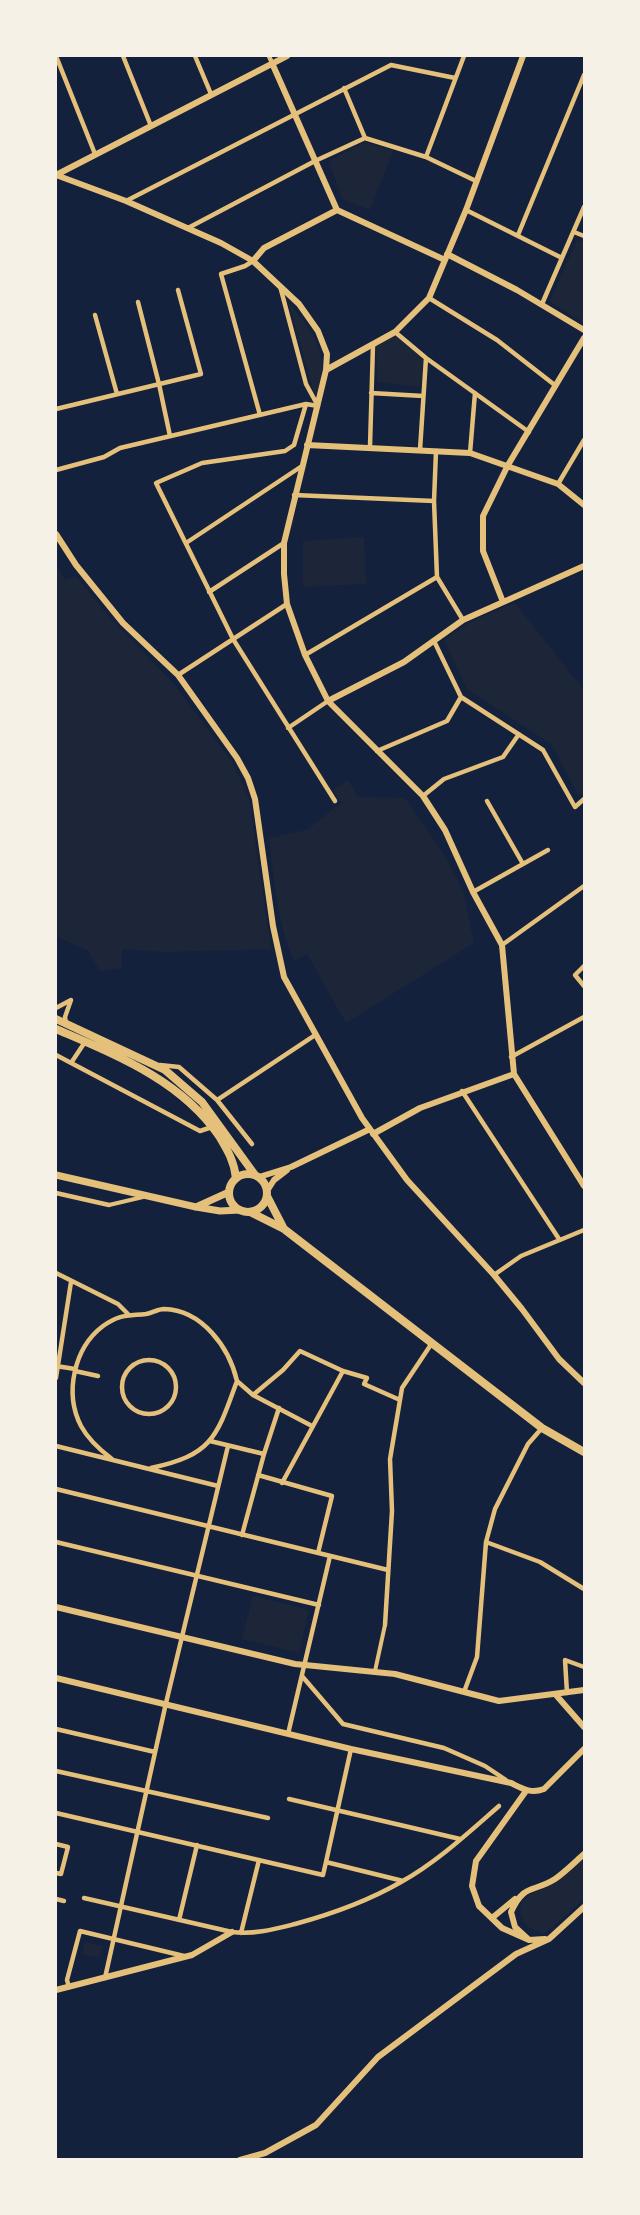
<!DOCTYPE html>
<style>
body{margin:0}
#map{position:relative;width:640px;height:2215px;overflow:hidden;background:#14213d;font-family:"PT Serif",serif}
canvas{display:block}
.frame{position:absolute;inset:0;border:57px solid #f6f1e7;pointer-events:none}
</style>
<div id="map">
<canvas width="640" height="2215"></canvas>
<div class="frame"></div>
</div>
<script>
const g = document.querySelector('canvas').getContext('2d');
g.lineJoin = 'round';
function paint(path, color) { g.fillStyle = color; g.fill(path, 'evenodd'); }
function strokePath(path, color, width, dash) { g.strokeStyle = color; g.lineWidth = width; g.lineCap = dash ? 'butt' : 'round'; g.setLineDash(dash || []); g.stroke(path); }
const green = new Path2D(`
 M365 142 393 151 370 210 342 199 329 161Z
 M577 240 584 243V323L550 301Z
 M288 302C312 331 334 357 315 396Z
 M393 334 424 358 420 387 377 382 376 344Z
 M364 537 366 584 303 587V541Z
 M59 568 65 580 76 576 109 617 173 683 232 762 249 798 271 949 163 952 122 949V968L100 971 88 951 56 936V570Z
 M515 603 584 690V792L579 796 551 744 467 689 444 640 472 621Z
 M348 780 358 797 405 798 445 856 463 891 474 943 346 1023 307 954 294 961C277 922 274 880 269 838L307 830 341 803 333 790Z
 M253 1596 309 1610 299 1653 242 1639Z
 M584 1857V1899L553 1927 544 1933C534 1930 526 1928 522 1918 513 1892 539 1894 552 1884 563 1875 574 1866 584 1857Z
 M85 1942 102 1946 99 1958 82 1954Z`);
const pedestrian = new Path2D(`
 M109 1205 143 1197
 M375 1671 385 1625`);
const minor = new Path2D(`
 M56 56 95 154
 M123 56 151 126
 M195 56 211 94
 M269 56 272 63
 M344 88 365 138
 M426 157 464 56
 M126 201 391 65 455 78
 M466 210 562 258
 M188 228 315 161 365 138 426 157 476 181
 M574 232 584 236
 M518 235 584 75
 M253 261 245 266 221 274 260 415
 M280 286 306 384 318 406
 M429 298 497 340 556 386
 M138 302 159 384 170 436
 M542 304 584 207
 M95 315 117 394
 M395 332 426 358 529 432
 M371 393 423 396
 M306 404 294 445 285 451 202 463 156 483 233 639 335 801
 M56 409 201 374 178 290
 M370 446 373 345
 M420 450 426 358
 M436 451 434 501 437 577 463 620
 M470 453 475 393
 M56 470 104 457 120 448 306 404 318 406
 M558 484 584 440
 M294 495 434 501
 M186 543 302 466
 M209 592 284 543
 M434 641 461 697 543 750 575 807 584 799
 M305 655 437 577
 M178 675 287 604
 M288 728 328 701
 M377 751 447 721 461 697
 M423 796 444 779 503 757 519 734
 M487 801 523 864
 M473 892 548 850
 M502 945 584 886
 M584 966 575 975 584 986
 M56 1008 71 1000 65 1017 66 1023
 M56 1055 200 1131 212 1127
 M511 1057 584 1017
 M71 1063 85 1042
 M160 1065 179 1067 217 1100 315 1035
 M462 1091 559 1239
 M217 1100 252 1144
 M56 1193 109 1205
 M56 1273 118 1304 128 1314
 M494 1275 521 1256 584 1230
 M122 1387a27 27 0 1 1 54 0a27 27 0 1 1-54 0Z
 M56 1366 75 1369
 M75 1371 98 1376
 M56 1378 71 1282
 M237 1381 253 1395 312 1426
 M253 1395 283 1370 300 1351 343 1371 367 1378 364 1384 400 1400
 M210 1441 264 1454
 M56 1446 218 1486
 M112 1459C100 1450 88 1439 81 1426 64 1393 74 1348 103 1326 120 1314 127 1316 146 1314 152 1313 158 1309 164 1309 202 1310 229 1347 237 1381
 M151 1468C213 1455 217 1436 237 1381
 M258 1475 332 1496 318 1553
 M282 1483 343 1371
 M56 1489 388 1570
 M242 1535 264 1454 279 1408
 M56 1542 319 1605
 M486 1542 540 1562 584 1589
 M385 1625 392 1511 390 1459 402 1388 432 1343
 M302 1676 343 1724 444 1748 485 1766 506 1780
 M464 1692 477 1657 486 1542 495 1509 528 1444 542 1428
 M567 1693 565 1660 584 1667
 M56 1729 155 1752
 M288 1734 330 1556
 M56 1771 268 1818
 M289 1799 460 1839
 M56 1813 323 1875 326 1862 403 1881
 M56 1844 68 1847 61 1874 56 1873
 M326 1862 351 1749
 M84 1898 232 1932C253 1935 275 1929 295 1924 332 1914 368 1901 401 1882 437 1862 468 1833 499 1806
 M56 1899 64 1901
 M179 1920 197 1845
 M241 1933 259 1860
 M105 1978 166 1703 228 1446
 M69 1987 67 1980 80 1931 184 1956`);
const tertiary = new Path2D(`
 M272 63 337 210
 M56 175 126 201 221 243 253 261 299 304 318 331 327 354 326 370 284 543V574L287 604 305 655 328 701 423 796 445 830 473 892 502 945 514 1074 584 1186
 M56 175 287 56
 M337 210 445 260
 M447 254 517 290 584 330
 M253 261 264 248 337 210
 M326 370 395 332 429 298 466 210 523 56
 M307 445 470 453 558 484 584 505
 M56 534 76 565 123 623 178 675 237 758 248 778 255 799 273 926 284 977 362 1118 407 1180 494 1275 522 1309 559 1359 584 1383
 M503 602 483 551V516L508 465 584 338
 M328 701 404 662 463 620 584 566
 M373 1134 420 1108 514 1074
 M259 1177 291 1167 370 1129
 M267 1191 274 1180 287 1170
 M56 1607 295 1664 395 1674 499 1701 584 1690
 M56 1678 351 1749 511 1783C523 1789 531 1794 544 1789L584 1749
 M556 1695 584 1727
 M526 1791 476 1861 472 1886 479 1906 502 1928 529 1940
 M492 1918 515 1899
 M545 1939 529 1940 515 1927 511 1912C524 1883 533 1893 555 1879 565 1872 575 1862 584 1854
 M56 1990 192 1955 232 1932
 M240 2160 265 2153 316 2125 378 2057 516 1954 549 1939 584 1907`);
const secondary = new Path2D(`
 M56 1175 196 1207 220 1211 240 1210
 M196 1207 229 1192`);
const primary = new Path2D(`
 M229 1193a19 19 0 1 1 38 0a19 19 0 1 1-38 0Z
 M267 1196 284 1229
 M250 1212 284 1229 542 1428 584 1452`);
const trunk = new Path2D(`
 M56 1019 165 1070 202 1102 255 1175
 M56 1029C116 1055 181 1080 219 1136 228 1151 234 1161 236 1178`);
paint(green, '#1d2539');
strokePath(pedestrian, '#e5c07b', 4);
strokePath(minor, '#e5c07b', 4.5);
strokePath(tertiary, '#e5c07b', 6);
strokePath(secondary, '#e5c07b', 7);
strokePath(primary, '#e5c07b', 8);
strokePath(trunk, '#e5c07b', 8);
</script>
